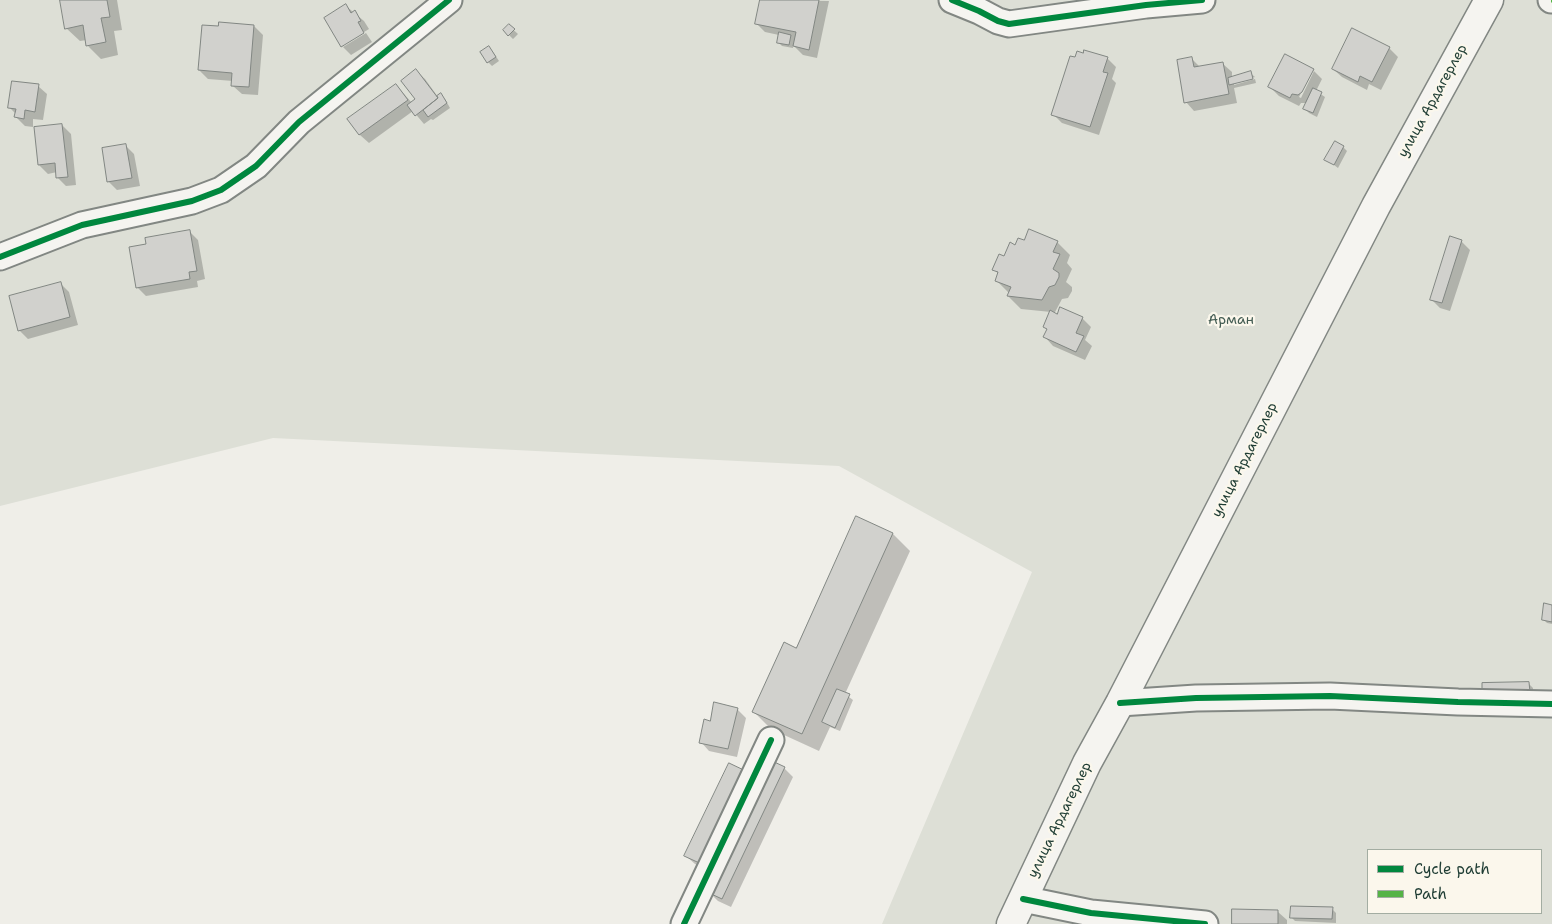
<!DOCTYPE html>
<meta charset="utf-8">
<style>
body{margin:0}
#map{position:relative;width:1552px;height:924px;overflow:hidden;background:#efeee8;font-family:"Shantell Sans",sans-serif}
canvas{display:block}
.legend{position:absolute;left:1367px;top:849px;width:175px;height:65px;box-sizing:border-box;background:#fbf7ec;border:1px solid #a3ada2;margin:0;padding:6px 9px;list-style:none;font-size:15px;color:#1f3d34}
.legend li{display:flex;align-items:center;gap:10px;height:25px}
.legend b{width:25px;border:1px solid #a3ada2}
</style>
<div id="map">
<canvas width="1552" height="924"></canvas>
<ul class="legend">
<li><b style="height:6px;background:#00873e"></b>Cycle path</li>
<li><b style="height:6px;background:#55b346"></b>Path</li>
</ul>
</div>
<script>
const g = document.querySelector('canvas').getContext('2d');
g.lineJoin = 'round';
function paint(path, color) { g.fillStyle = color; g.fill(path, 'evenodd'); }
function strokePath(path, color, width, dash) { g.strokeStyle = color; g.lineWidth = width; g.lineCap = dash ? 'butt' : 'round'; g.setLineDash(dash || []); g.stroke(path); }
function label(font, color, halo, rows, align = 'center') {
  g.font = font + ' "Shantell Sans",sans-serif'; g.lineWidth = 4.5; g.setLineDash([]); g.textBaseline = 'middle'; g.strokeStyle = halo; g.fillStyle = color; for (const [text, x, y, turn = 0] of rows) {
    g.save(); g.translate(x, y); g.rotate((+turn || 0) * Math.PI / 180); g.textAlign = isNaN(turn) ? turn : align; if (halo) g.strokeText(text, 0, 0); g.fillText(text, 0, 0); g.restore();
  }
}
const green = new Path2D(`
 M0 0H1552V924H882L1032 572 839 466 273 438 0 506ZM1368 850H1541V913H1368Z`);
const shadow = new Path2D(`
 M61 0H117L122 30 114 31 118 55 101 59 88 46 87 40 80 41 66 28Z
 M761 0 829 1 817 58 803 55 793 45V48L782 46 778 42 779 35 765 32 756 23Z
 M346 6 364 21 369 29 343 45V47L325 18Z
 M254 26 263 35 258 95 242 94 233 86V81L208 79 199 70 219 27Z
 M509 26 518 34 513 39 504 30Z
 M366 33 372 42 351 55 343 47Z
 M1389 48 1398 57 1381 90 1369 84 1367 90 1342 77 1333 69Z
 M493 52 499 61 492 66 488 62Z
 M1084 55 1107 58 1116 67 1112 79 1116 83 1099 135 1062 123 1053 114 1076 59Z
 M1192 59 1201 68 1223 64 1232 72V78L1250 73 1255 77 1234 83V85L1255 79 1256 83 1234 88 1237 103 1194 111 1186 102Z
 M1313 70 1322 79 1316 91 1325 97 1317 117 1309 113 1305 109 1307 103H1301L1299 106 1279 96 1270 87ZM1312 71H1314L1301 98 1299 97Z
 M416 71 425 79 438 97 445 99 450 108 433 120 431 119 424 124 413 111 369 143 360 135 349 119 396 85 412 103 417 99Z
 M38 86 47 94 43 120 33 119V127L25 126 16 117V114L10 108Z
 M62 125 71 134 76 185 66 186 57 177V172L48 174 39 165Z
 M125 145 134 154 140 186 117 190 108 181Z
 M1343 147 1347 151 1338 168 1326 159Z
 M189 231 198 240 205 279 197 281 198 287 146 296 137 287 147 246Z
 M1461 241 1470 250 1450 311 1440 308 1431 299Z
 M1025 242H1057L1070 255 1067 263 1072 269 1066 282 1072 287V291L1068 298 1062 299 1054 314 1082 318 1091 327 1085 340 1092 346 1085 360 1053 346 1045 337 1048 330 1044 327 1051 312 1021 309 1008 296 1009 293 996 280 999 274 994 270 1016 246Z
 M61 284 69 292 78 325 28 339 19 330Z
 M857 518 893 534 910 551 845 694 853 700 840 731 830 727 819 751 771 729 754 712 797 650Z
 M1552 606V624L1547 623 1543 619Z
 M1529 684 1533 688V696L1488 697Z
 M737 709 746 718 737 757 709 751 701 742 711 722Z
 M784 768 793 777 731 907 718 901 709 892 717 875 695 864 686 856 750 774Z
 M1332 909 1336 913V923L1295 921 1291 917Z
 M1278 912 1287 920V924H1233Z`);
const building = new Path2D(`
 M60 0H107L110 17 101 18 106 42 86 46 83 25 65 29Z
 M760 0H819L809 50 793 46 796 32 755 24Z
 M346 4 351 13 355 10 361 21 358 22 364 33 341 47 324 18Z
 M219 22 254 25 249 87 231 86 232 73 198 70 202 25 218 26Z
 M509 24 515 29 508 36 503 30Z
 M1352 28 1390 47 1372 82 1360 76 1358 82 1332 69Z
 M779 32 791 35 789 45 777 43Z
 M489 46 496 57 487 63 480 52Z
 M1084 50 1108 57 1103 72 1108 73 1090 127 1051 115 1070 56 1075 57 1077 51 1083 53Z
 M1285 54 1314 69 1302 92 1298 95 1292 94 1290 98 1268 87Z
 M1192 57 1194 67 1223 62 1229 94 1184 103 1177 60Z
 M416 69 438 98 415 116 407 105 415 99 401 81Z
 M1251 71 1253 79 1229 85 1228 78Z
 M12 81 39 84 35 112 25 110 24 119 14 117 16 109 8 108Z
 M396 84 408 100 359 135 347 119Z
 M1313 88 1322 92 1313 113 1303 109Z
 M441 93 447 103 428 117 423 110 438 98 437 96Z
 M62 124 68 177 56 178 55 163 38 165 34 127Z
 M1335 141 1344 146 1334 165 1324 160Z
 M126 144 132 178 107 182 102 148Z
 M1029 229 1058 241 1053 252 1060 254 1053 269 1059 273V277L1055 285 1049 287 1042 300 1007 296 1011 287 995 281 998 272 992 270 999 254 1004 256 1010 242 1015 245 1018 238 1024 240Z
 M190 230 197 271 189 272 190 279 136 288 129 247 146 244 145 238Z
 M1450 236 1462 240 1442 303 1430 300Z
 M61 282 70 317 18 331 9 296Z
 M1060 307 1083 317 1076 333 1084 336 1076 352 1043 337 1047 329 1043 327 1050 310 1057 314Z
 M856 516 893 533 802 734 752 712 784 642 796 648Z
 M1544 603 1552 605V622L1542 620Z
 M1529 682 1530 692 1482 693V683Z
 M837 689 850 694 835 728 822 722Z
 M714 702 738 708 728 749 699 743 704 719 710 721Z
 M770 760 785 767 722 899 707 892Z
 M729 763 750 773 706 866 684 856Z
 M1291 906 1333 907 1332 919 1290 918Z
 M1232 909 1278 910V924H1232Z`);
const street = new Path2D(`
 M952 0 979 11 998 21 1009 24 1146 5 1202 0
 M1551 0H1552
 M0 257 82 225 192 201 221 190 256 166 299 122 449 0
 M1120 703 1196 698 1330 696 1458 702 1552 704
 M1023 899 1091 913 1205 924
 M684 924 771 740`);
const primary = new Path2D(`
 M1011 924 1087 763 1120 703 1376 206 1489 0`);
const quiet = new Path2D(`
 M1551 0H1552`);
const cycleway = new Path2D(`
 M952 0 979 11 998 21 1009 24 1146 5 1202 0
 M0 257 82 225 192 201 221 190 256 166 299 122 449 0
 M1120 703 1196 698 1330 696 1458 702 1552 704
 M1023 899 1091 913 1205 924
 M684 924 771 740`);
const streetNames = [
 ["улица Ардагерлер",1433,101,-61],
 ["улица Ардагерлер",1245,460,-63],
 ["улица Ардагерлер",1060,820,-64]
];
const parkNames = [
 ["Арман",1231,320]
];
paint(green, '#dddfd6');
paint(shadow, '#0003');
paint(building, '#d1d1cd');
strokePath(building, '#828783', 1);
strokePath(street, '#828783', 29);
strokePath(primary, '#828783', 31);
strokePath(street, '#f5f4f0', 25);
strokePath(primary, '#f5f4f0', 28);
strokePath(quiet, '#55b346', 5, [10, 5]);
strokePath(cycleway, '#00873e', 6);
label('14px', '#1f3d34', '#fbf7ec', streetNames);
label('14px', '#425b52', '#fbf7ec', parkNames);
</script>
